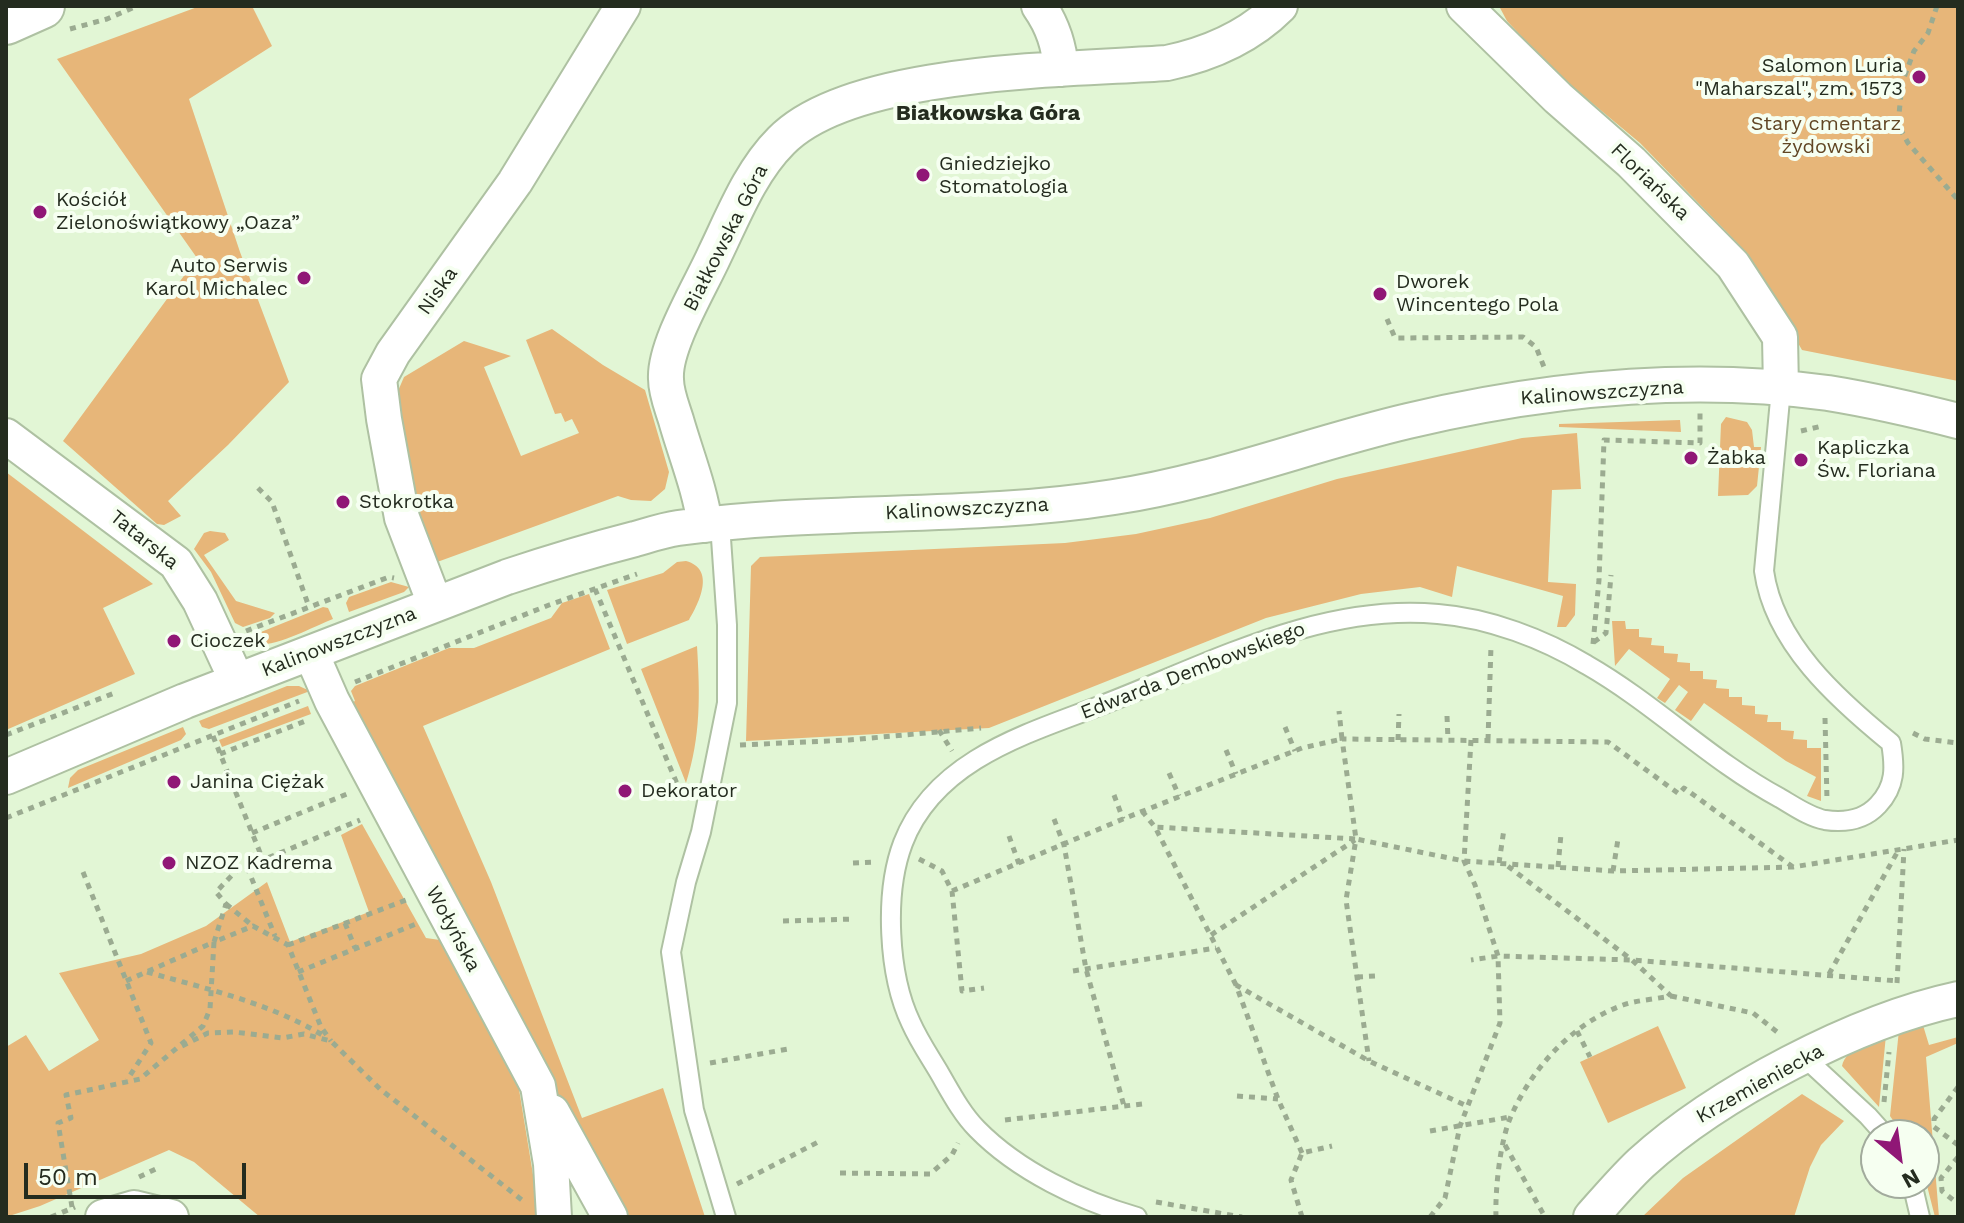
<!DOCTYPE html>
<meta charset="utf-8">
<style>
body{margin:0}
#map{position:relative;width:1964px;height:1223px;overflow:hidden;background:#e2f6d5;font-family:"Work Sans",sans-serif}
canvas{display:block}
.frame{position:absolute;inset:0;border:8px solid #242c1f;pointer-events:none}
.north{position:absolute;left:1860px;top:1119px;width:80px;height:80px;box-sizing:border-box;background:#f6fff1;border:2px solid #a2ab9d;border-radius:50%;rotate:151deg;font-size:22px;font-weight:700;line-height:32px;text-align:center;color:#242c1f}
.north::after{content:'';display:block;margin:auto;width:28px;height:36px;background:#901776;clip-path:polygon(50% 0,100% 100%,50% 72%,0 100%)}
.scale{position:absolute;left:24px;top:1163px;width:222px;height:36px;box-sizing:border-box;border:4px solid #242c1f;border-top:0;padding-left:10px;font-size:24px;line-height:28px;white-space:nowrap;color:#242c1f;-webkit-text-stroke:6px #f6fff1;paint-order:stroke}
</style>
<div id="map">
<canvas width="1964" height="1223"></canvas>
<div class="frame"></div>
<div class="north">N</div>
<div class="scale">50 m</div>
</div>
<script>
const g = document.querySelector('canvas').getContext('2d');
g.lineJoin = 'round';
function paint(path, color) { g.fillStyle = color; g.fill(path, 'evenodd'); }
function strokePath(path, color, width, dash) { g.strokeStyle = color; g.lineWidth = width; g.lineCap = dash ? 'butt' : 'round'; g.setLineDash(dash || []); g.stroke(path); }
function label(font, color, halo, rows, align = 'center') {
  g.font = font + ' "Work Sans",sans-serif'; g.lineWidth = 8; g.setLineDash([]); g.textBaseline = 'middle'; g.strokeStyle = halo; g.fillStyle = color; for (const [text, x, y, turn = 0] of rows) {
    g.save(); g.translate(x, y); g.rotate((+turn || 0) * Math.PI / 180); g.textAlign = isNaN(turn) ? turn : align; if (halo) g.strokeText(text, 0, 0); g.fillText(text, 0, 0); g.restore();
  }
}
const green = new Path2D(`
 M200 6H252L272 46 189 99 240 252 289 382 228 445 168 501 181 516 164 525 157 524 63 441 197 258 57 59Z
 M1499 6H1958V381L1802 350 1745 251 1640 143 1556 73 1507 21Z
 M552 329 603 365 645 390 669 472 665 489 651 501 631 500 618 496 429 565 392 405 404 377 464 341 511 356 484 367 521 456 579 433 572 419 565 422 561 413 555 414 526 340Z
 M1726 417 1747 422 1752 430 1754 447H1761L1757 486 1748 495 1718 496 1721 424Z
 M1680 420 1681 432 1559 427V424Z
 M1577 433 1581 489 1552 490 1548 582 1576 584 1575 615 1566 627H1557L1563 596 1457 566 1452 597 1420 587 1361 594 1266 618 989 728 746 741 751 566 760 557 1065 543 1136 534 1210 518 1337 479 1522 438Z
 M6 472 153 584 103 608 135 674 6 730Z
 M210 531 225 533 229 540 204 555 236 601 275 613 270 618 243 627 235 623 211 572 194 549 204 533Z
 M686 561C716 569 699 603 689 620L627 644 607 590 663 573 677 562Z
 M391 582 409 587 404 592 349 612 346 603 349 597Z
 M589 594 610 649 423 726 491 882 582 1118 663 1088 705 1217H623L569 1125 347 705 355 701 351 691 355 686 449 648H474L551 618 562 603Z
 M323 607 328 608 333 619C307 629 259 658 236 638L256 634Z
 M1612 621H1625L1626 629H1639V637L1652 638 1651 645 1664 646V653L1678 654 1677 662 1690 663V671H1703V679L1717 680 1716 688 1729 689V697H1742V705L1755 706V714L1768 715 1767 722H1781V730L1794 731 1793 739 1807 740V748H1821V801L1807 796 1816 777 1786 761 1704 703 1691 721 1675 710 1688 692 1679 685 1665 703 1657 698 1670 679 1629 649 1615 666Z
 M697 646C700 694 701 736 686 783L641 669Z
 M287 686H299L310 691 209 729 202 727 199 721Z
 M308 706 311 714 222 747 219 740Z
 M183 727 186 734 181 740 68 788 70 778 78 770Z
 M362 824 426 938 440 940 517 1077 537 1199V1217H260L194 1162 169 1150 40 1206 6 1217V1047L26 1035 49 1071 99 1040 59 973 141 954 206 926 267 882 290 942 369 912 341 835Z
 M1922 1022 1929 1045 1958 1037V1043L1926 1057 1939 1217H1935L1924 1174V1135H1903L1890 1116 1899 1030Z
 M1658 1026 1686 1088 1608 1123 1580 1062Z
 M1886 1035 1879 1107 1842 1066C1846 1048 1871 1042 1886 1035Z
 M1802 1094 1844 1121 1821 1145 1810 1167 1794 1217H1642L1683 1178Z`);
const path = new Path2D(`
 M1937 6 1928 33 1914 51 1902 83 1898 125 1908 143 1958 200
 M70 29 107 19 137 6
 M1387 319 1395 338 1523 337 1536 347 1544 367
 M1801 431 1822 426
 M258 488 272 502 309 607
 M595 589 683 798
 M246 631 389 577 394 578
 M1594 642 1606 633 1611 575
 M1593 644 1599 580 1604 440 1700 443V413
 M355 682 549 605 637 574
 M1447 716 1448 740
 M1825 718 1827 800
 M1285 727 1295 751
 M939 730 952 751
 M1913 733 1925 739 1958 743
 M6 735 117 692
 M213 736 263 860
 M1398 740 1399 714
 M1471 740 1464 861 1475 885 1498 956 1632 960 1898 981
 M1488 740 1491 646
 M740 745 849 740 981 728
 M1226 750 1236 774
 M220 754 308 720
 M1169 773 1179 796
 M1114 795 1123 819
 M1142 811 1155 827
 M6 818 299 701
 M1054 819 1064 845 1086 969 1124 1106
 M252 833 347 794
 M1009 836 1019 864
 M919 859 942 871 952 891 962 991 984 988
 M853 863 876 862
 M1499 863 1504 829
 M247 867 275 936
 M1558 867 1561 834
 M1793 867 1684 788 1679 794 1608 742 1342 739 1356 839 1464 861 1613 871 1793 867 1958 840
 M1613 871 1618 839
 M83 872 151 1043 127 1080
 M952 891 1123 819 1302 748 1342 739 1339 711
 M226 904 253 926
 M783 921 855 919
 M345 923 355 948
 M1211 935 1355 840
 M288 945 406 900
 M1073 971 1216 948
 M147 972C207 989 270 1003 324 1036
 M298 972 416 924
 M1829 974 1898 851
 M1357 977 1375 976
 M126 981 214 942 226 904 216 892 236 871 360 820
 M1897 983 1904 849
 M1236 985 1155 827 1356 839 1346 900 1369 1061
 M1671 996 1753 1013 1781 1035
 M1577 1031 1590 1057
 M182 1046 208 1033 234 1032 282 1038 304 1034 331 1041 380 1089 522 1200
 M710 1063 788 1049
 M1958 1087 1934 1119V1127L1958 1145
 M1237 1096 1278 1099
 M1884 1102 1889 1052
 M1005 1120 1142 1104
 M1430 1131 1510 1117
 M1505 1145 1545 1217
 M1302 1153 1278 1099 1236 985 1369 1061 1469 1107
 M1958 1157 1941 1178 1942 1191 1958 1204
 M840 1173 930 1174 952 1155 958 1143
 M139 1177 160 1167
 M737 1184 822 1140
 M1156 1202 1242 1217
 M72 1207 58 1123 71 1118 66 1095 140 1079 203 1026 210 1009 214 942 253 926 288 945 321 1027 331 1041
 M51 1217 75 1207
 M1302 1217 1291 1180 1302 1153 1332 1146
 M1430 1217 1445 1198 1460 1126 1500 1023 1498 956 1471 960
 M1496 1217C1495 1190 1500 1139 1512 1114 1533 1067 1573 1023 1623 1005 1638 1000 1656 999 1671 996L1632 960 1505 864`);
const lane = new Path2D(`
 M720 524 727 625V703L701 832 686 882 671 952 694 1110 726 1217
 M1804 1057 1868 1116 1885 1135
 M1912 1183 1920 1217
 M1137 1217C1081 1201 1018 1171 977 1129 962 1114 951 1093 940 1074 930 1057 919 1041 911 1023 888 975 884 893 903 843 935 760 1026 734 1102 705 1209 664 1319 603 1438 614 1489 618 1544 639 1587 665 1655 704 1711 761 1780 798 1794 806 1809 817 1825 820 1845 823 1864 820 1878 805 1896 786 1895 767 1891 743 1837 699 1774 643 1764 571L1781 389`);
const street = new Path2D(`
 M1039 6C1053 26 1059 45 1061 69
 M1464 6 1558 98 1631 162 1733 265 1780 337 1781 389
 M6 436 176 563 200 601 237 681
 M705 525C700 489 686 455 676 420 672 407 666 393 666 379 664 346 700 287 714 256 733 217 750 172 781 141 851 69 1069 70 1167 63 1210 54 1249 37 1280 6
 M435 604 402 518 384 419 379 379 393 353 515 182 623 6
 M311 653 332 701 538 1086 551 1164 554 1217
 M6 777 185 701 507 577C549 563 592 550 635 539 649 535 664 530 678 528 822 508 970 520 1114 497 1214 482 1310 444 1408 421 1544 389 1688 374 1828 393 1871 400 1915 410 1958 421
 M552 1112 610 1217
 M103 1217 134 1208 171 1217
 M1591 1217C1607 1199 1623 1180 1641 1163 1718 1093 1856 1021 1958 999`);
const primary = new Path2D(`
 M6 22 42 6`);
const markers = [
 [1919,77,8,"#901776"],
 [923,175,8,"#901776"],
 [40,212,8,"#901776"],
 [304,278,8,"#901776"],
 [1380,294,8,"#901776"],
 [1691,458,8,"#901776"],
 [1801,460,8,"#901776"],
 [343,502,8,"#901776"],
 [174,641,8,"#901776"],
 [174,782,8,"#901776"],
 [625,791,8,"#901776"],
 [169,863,8,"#901776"]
];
const poiNames = [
 ["Salomon Luria",1903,66,"right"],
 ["\"Maharszal\", zm. 1573",1903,89,"right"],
 ["Gniedziejko",939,164],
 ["Stomatologia",939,187],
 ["Kościół",56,200],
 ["Zielonoświątkowy „Oaza”",56,223],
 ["Auto Serwis",288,266,"right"],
 ["Karol Michalec",288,289,"right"],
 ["Dworek",1396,282],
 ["Wincentego Pola",1396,305],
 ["Kapliczka",1817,448],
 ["Św. Floriana",1817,471],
 ["Żabka",1707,458],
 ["Stokrotka",359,502],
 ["Cioczek",190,641],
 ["Janina Ciężak",190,782],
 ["Dekorator",641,791],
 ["NZOZ Kadrema",185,863]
];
const parkNames = [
 ["Stary cmentarz",1826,124],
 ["żydowski",1826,147]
];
const streetNames = [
 ["Floriańska",1650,182,44],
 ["Białkowska Góra",726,238,-63],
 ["Niska",438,291,-55],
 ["Kalinowszczyzna",1602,393,-4],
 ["Kalinowszczyzna",967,509,-3],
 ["Tatarska",144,540,39],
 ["Kalinowszczyzna",339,642,-21],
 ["Edwarda Dembowskiego",1193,671,-21],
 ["Wołyńska",453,929,62],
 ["Krzemieniecka",1760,1084,-29]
];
const neighbourhoodNames = [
 ["Białkowska Góra",988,114]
];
paint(green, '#e7b679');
strokePath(lane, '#aec1a2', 22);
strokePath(street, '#aec1a2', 38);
strokePath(primary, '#aec1a2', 48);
strokePath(path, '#9bab91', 5, [6, 6]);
strokePath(lane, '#fff', 18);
strokePath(street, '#fff', 34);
strokePath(primary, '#fff', 44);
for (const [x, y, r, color] of markers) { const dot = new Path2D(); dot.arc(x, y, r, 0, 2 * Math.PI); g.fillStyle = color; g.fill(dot); strokePath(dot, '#f6fff1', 3); }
label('20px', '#242c1f', '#f6fff1', poiNames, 'left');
label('20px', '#614624', '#f6fff1', parkNames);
label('20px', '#242c1f', '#f6fff1', streetNames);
label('bold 22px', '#242c1f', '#f6fff1', neighbourhoodNames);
</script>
